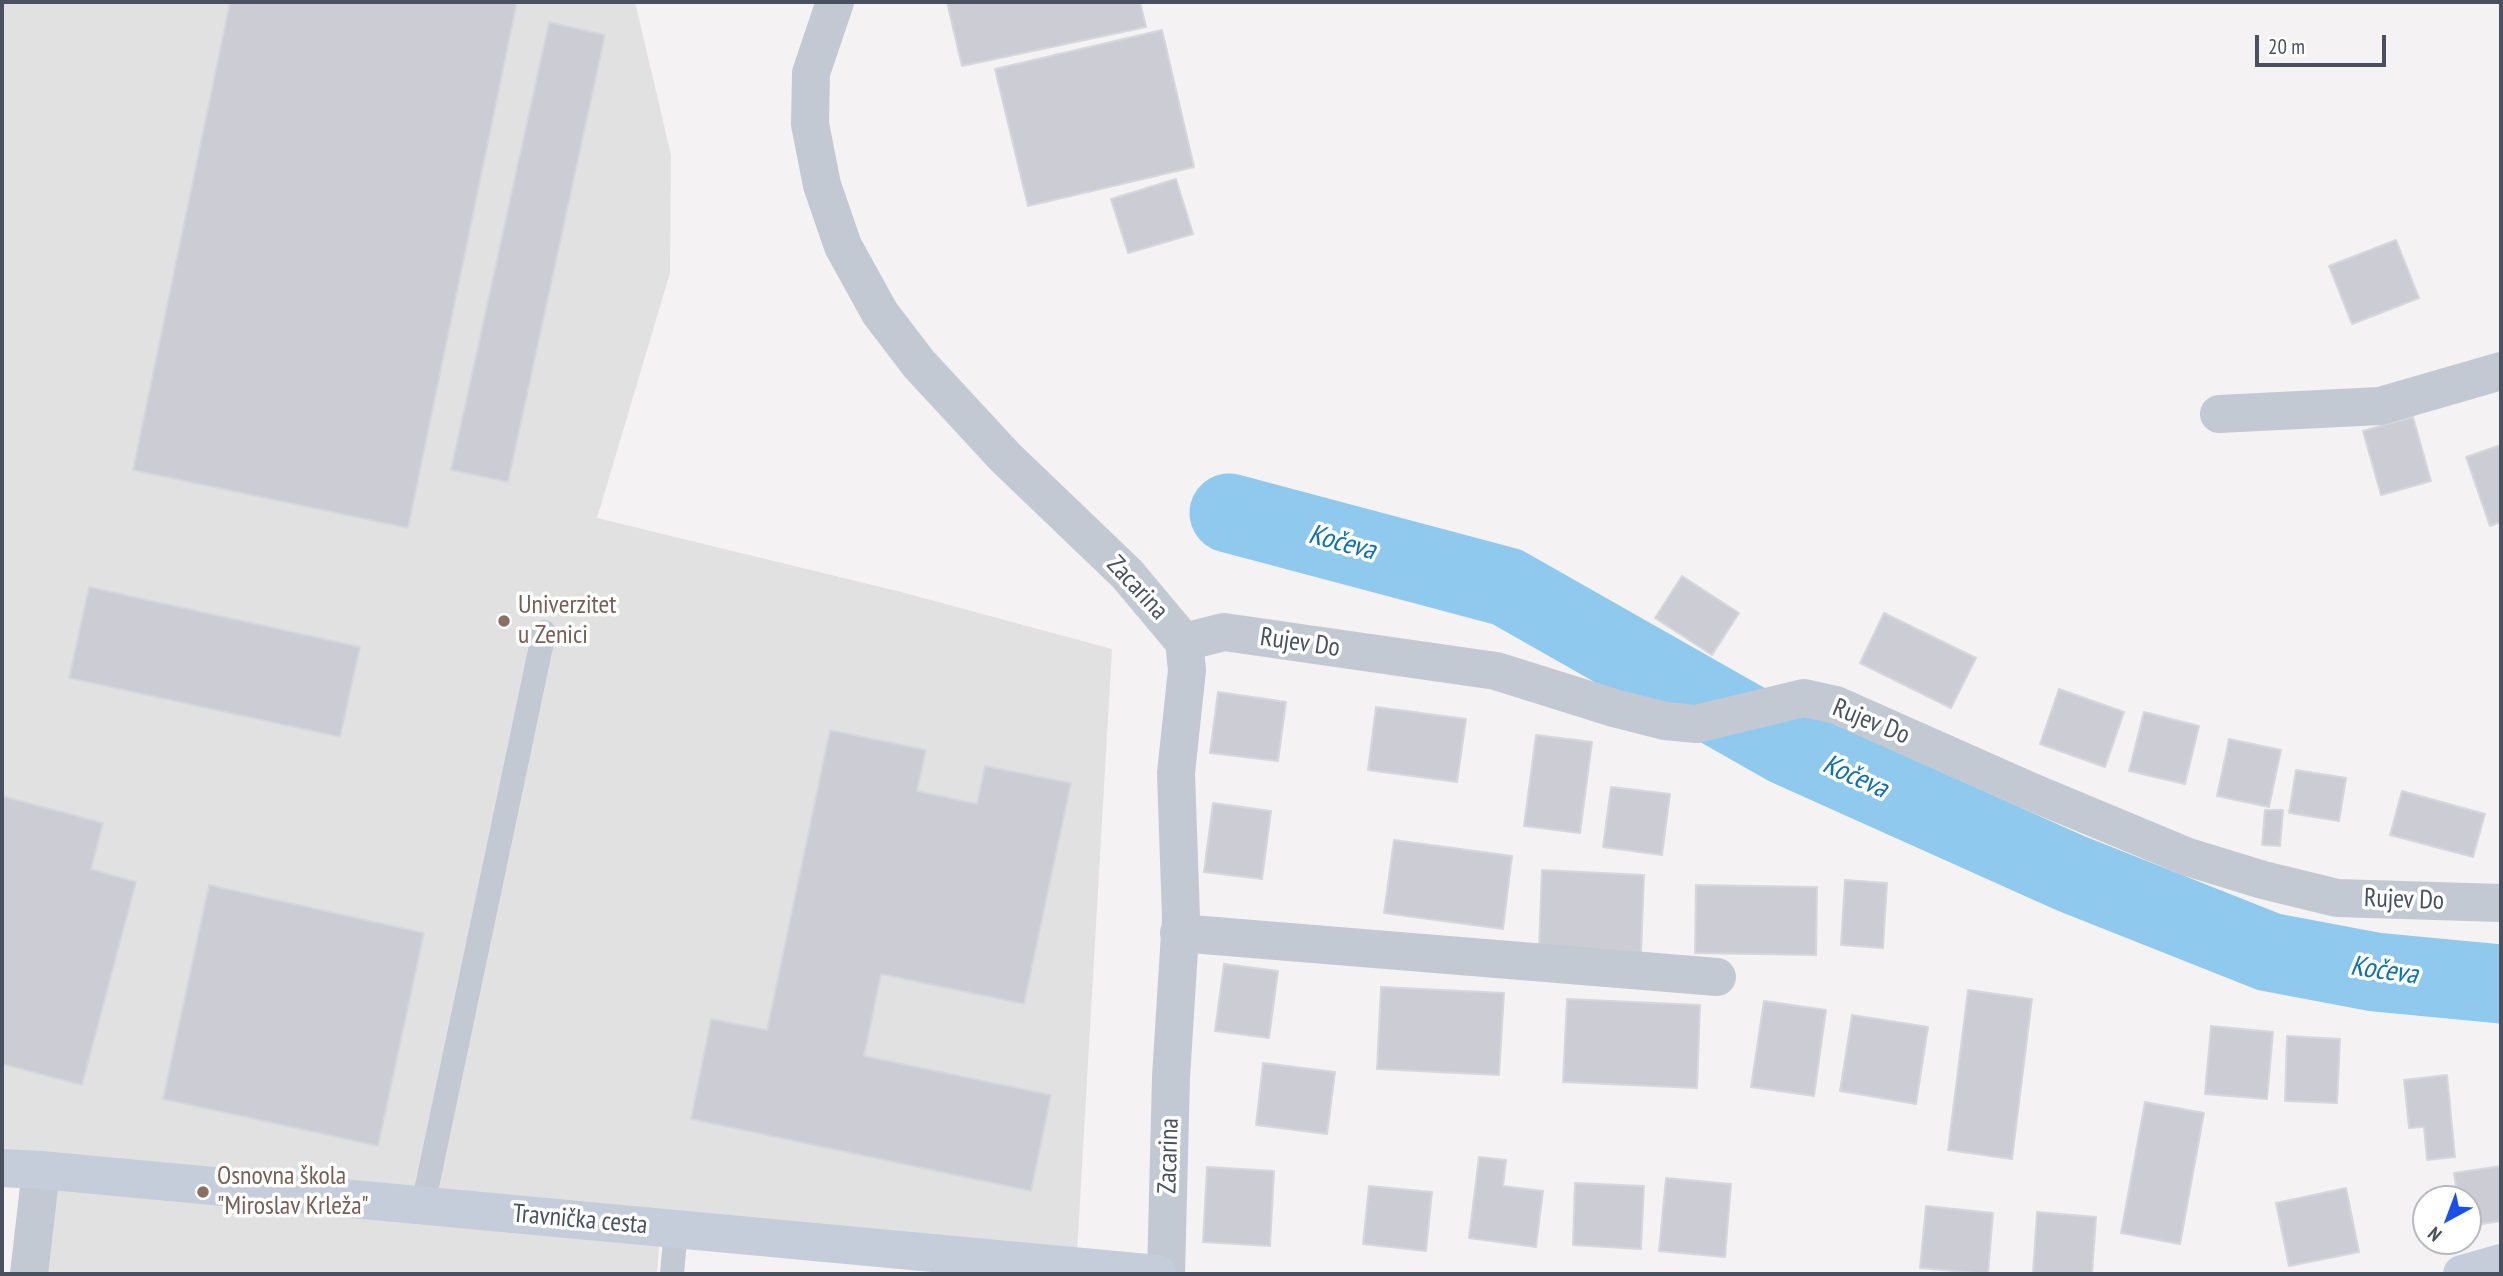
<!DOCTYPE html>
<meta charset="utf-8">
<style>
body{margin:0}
#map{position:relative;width:2503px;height:1276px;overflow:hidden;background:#f4f2f2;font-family:"PT Sans Narrow",sans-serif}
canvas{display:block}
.frame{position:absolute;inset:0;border:4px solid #495160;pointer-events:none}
.north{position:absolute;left:2412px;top:1185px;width:70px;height:70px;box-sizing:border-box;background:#fff;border:2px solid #b6b9bf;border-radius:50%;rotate:221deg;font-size:19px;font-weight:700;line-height:28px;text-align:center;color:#495160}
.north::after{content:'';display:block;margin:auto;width:24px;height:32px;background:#1a50e7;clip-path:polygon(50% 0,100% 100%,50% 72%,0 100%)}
.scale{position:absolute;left:2255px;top:35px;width:131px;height:32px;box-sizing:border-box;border:4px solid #495160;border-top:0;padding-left:9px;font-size:21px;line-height:24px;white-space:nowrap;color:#495160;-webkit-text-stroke:5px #fff;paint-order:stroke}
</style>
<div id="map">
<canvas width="2503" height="1276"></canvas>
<div class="frame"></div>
<div class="north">N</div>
<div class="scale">20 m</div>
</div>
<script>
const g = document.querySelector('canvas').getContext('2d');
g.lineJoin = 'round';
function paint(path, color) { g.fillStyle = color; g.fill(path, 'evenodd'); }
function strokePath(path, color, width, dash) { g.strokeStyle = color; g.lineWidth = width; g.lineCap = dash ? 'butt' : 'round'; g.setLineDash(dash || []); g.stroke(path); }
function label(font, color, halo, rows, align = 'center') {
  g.font = font + ' "PT Sans Narrow",sans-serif'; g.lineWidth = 7; g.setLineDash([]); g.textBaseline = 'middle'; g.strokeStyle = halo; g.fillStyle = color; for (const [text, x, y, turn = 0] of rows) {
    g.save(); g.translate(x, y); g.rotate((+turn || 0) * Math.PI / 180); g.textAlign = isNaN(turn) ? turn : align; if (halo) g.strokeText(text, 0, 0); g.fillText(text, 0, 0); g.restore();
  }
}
const education = new Path2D(`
 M2 2H635L671 155 670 273 597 518 901 592 1112 649 1077 1252 661 1221 657 1274H35L54 1164 2 1157Z`);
const river = new Path2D(`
 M1229 513 1507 587 1787 746 2070 873 2269 952 2375 972 2501 984`);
const building = new Path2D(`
 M230 2H517L408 528 133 470Z
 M947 2H1140L1146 27 962 66Z
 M549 22 605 35 508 482 451 470Z
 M1162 30 1194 167 1028 206 995 69Z
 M1176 179 1193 234 1128 253 1111 199Z
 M2396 240 2419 298 2352 324 2329 266Z
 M2413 417 2431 481 2381 495 2363 431Z
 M2501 445V522L2490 526 2466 457Z
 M1682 576 1739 613 1712 655 1655 618Z
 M89 587 360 647 340 737 69 678Z
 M1884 613 1976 658 1951 708 1860 663Z
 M2059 689 2124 712 2105 767 2040 744Z
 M1218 692 1286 702 1278 761 1210 753Z
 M1376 707 1466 719 1457 782 1368 770Z
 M2144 712 2199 726 2185 784 2129 771Z
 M830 730 926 750 917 791 977 804 985 766 1071 783 1024 1004 881 974 864 1056 1051 1095 1031 1191 691 1119 711 1019 767 1030Z
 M1536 735 1592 742 1580 833 1524 826Z
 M2229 739 2281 750 2269 807 2217 796Z
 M2296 770 2346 778 2339 821 2289 813Z
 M1611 787 1670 794 1662 855 1603 847Z
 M2402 791 2485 814 2473 857 2390 835Z
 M2 796 103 823 91 869 136 882 82 1085 2 1064Z
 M1213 803 1271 811 1262 879 1204 872Z
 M2265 810H2283L2280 846 2262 845Z
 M1394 840 1512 856 1503 929 1384 913Z
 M1542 870 1644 875 1641 953 1539 948Z
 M1845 880 1887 883 1883 948 1841 945Z
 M209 885 424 933 378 1146 163 1099Z
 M1696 885 1817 887 1816 955 1695 953Z
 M1224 964 1278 971 1269 1038 1215 1031Z
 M1381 987 1504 993 1499 1075 1377 1069Z
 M1968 990 2032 999 2012 1159 1948 1150Z
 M1567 999 1700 1005 1697 1088 1563 1082Z
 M1764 1001 1826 1010 1814 1096 1751 1087Z
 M1852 1015 1928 1027 1916 1104 1840 1091Z
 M2211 1026 2273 1032 2267 1099 2205 1094Z
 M2287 1036 2340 1039 2337 1103 2285 1101Z
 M1263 1063 1335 1072 1327 1134 1256 1125Z
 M2447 1075 2455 1157 2427 1160 2424 1127 2409 1128 2404 1080Z
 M2145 1102 2204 1113 2180 1244 2121 1233Z
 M1479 1157 1506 1160 1503 1186 1543 1191 1536 1247 1469 1238Z
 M2501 1166V1221L2468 1226V1199H2458L2454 1173Z
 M1207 1167 1274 1171 1270 1246 1203 1242Z
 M1666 1178 1731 1184 1725 1257 1659 1251Z
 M1575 1183 1644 1186 1641 1249 1573 1245Z
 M1369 1186 1432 1192 1426 1251 1363 1244Z
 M2346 1188 2359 1252 2289 1266 2276 1203Z
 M1926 1206 1993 1213 1988 1274 1920 1268Z
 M2037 1212 2096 1217 2092 1274 2033 1273Z`);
const lane = new Path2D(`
 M423 1205 544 632
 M672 1274 676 1229`);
const street = new Path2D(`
 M835 2 811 73 810 124 822 185 843 246 880 313 919 364 1005 457 1127 574 1184 642 1187 670 1176 773 1181 918 1171 1077 1166 1274
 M2219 414 2380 406 2501 371
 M1184 642 1224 632 1496 671 1614 708 1665 721 1696 724 1804 698 1836 705 2032 792 2188 857 2263 880 2337 898 2501 903
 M1179 933 1717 977
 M29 1274 41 1170`);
const secondary = new Path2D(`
 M2 1168 41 1170 1158 1274
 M2462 1274 2501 1263`);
const markers = [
 [504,621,7,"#8d6e63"],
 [203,1192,7,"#8d6e63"]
];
const streetNames = [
 ["Zacarina",1137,588,47],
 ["Rujev Do",1300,643,8],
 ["Rujev Do",1871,722,22],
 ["Rujev Do",2404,900,2],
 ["Zacarina",1169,1156,-88],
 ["Travnička cesta",580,1220,5]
];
const educationNames = [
 ["Univerzitet",518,606],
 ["u Zenici",518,636],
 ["Osnovna škola",217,1177],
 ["\"Miroslav Krleža\"",217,1207]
];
const waterNames = [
 ["Kočeva",1342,543,15],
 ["Kočeva",1855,777,24],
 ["Kočeva",2384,971,8]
];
paint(education, '#e2e1e1');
strokePath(river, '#8fc9ed', 79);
paint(building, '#cccdd4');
strokePath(building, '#d6d7dd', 2);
strokePath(lane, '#c3c9d3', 24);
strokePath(street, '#c3c9d3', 38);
strokePath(secondary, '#c5ccda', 38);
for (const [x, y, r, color] of markers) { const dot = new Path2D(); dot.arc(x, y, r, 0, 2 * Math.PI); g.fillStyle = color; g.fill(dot); strokePath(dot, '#fff', 2.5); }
label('26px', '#495160', '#fff', streetNames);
label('26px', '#785e54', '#fff', educationNames, 'left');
label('italic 28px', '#0c71b0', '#fff', waterNames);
</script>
